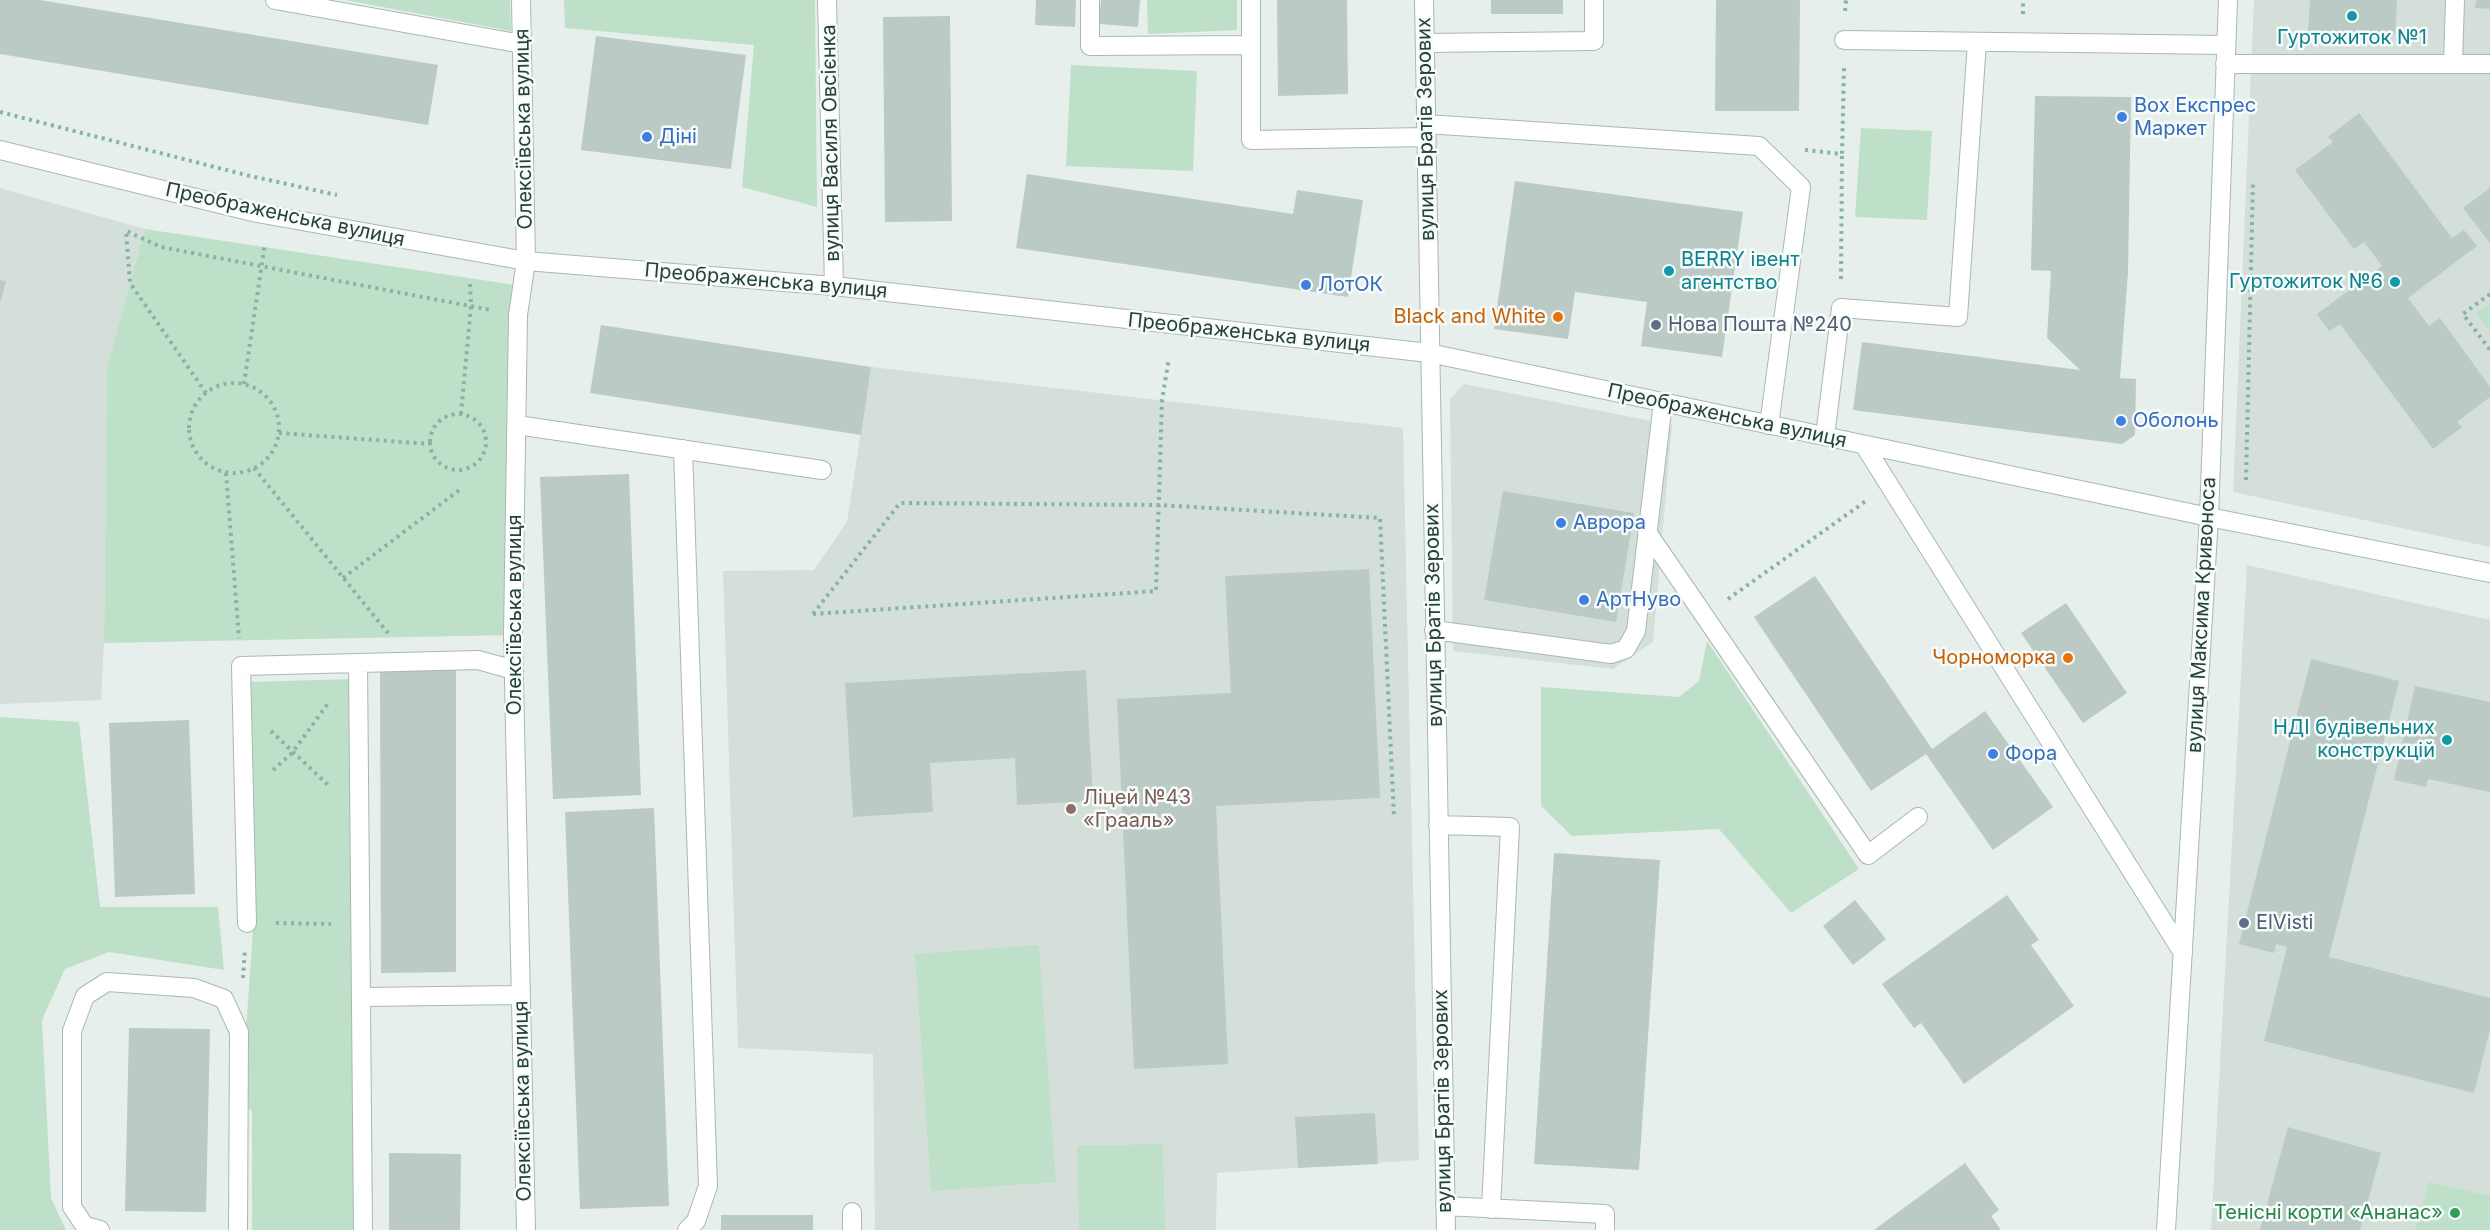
<!DOCTYPE html>
<meta charset="utf-8">
<style>
body{margin:0}
canvas{display:block;background:#e6efeb}
</style>
<canvas width="2490" height="1230"></canvas>
<script>
const g = document.querySelector('canvas').getContext('2d');
g.lineJoin = 'round';
function paint(path, color) { g.fillStyle = color; g.fill(path, 'evenodd'); }
function strokePath(path, color, width, dash) { g.strokeStyle = color; g.lineWidth = width; g.lineCap = dash ? 'butt' : 'round'; g.setLineDash(dash || []); g.stroke(path); }
function label(font, color, halo, rows, align = 'center') {
  g.font = font + ' Inter,sans-serif'; g.lineWidth = 5; g.setLineDash([]); g.textBaseline = 'middle'; g.strokeStyle = halo; g.fillStyle = color; for (const [text, x, y, turn = 0] of rows) {
    g.save(); g.translate(x, y); g.rotate((+turn || 0) * Math.PI / 180); g.textAlign = isNaN(turn) ? turn : align; if (halo) g.strokeText(text, 0, 0); g.fillText(text, 0, 0); g.restore();
  }
}
const built = new Path2D(`
 M2254 0H2490V547L2233 492Z
 M0 188 145 229 107 367 104 643 101 700 0 704Z
 M871 367 1403 428 1419 1160 1217 1173 1216 1230H875L873 1054 738 1048 723 571 814 570 847 522Z
 M1464 384 1672 425 1653 642 1613 669 1453 651 1450 399Z
 M2247 565 2490 620V1230H2211Z`);
const green = new Path2D(`
 M345 0H510L511 31Z
 M564 0H815L817 207 742 187 754 45 565 28Z
 M1147 0H1237V30L1148 34Z
 M1071 65 1197 71 1193 171 1066 166Z
 M1861 128 1932 131 1927 220 1855 217Z
 M145 229 522 286 513 635 104 643 107 367Z
 M2490 303V331L2476 313Z
 M1707 641 1859 869 1791 913 1719 829 1572 836 1541 806V687L1679 697 1699 681Z
 M353 679 357 1230H252V1111L247 1107 246 1030 254 915 248 682Z
 M0 717 79 722 100 907H218L224 970 109 952 65 969 42 1020 51 1198 66 1230H0Z
 M1039 945 1056 1182 931 1191 915 954Z
 M1163 1144 1165 1230H1079L1077 1146Z
 M2429 1182 2490 1196V1230H2415Z`);
const building = new Path2D(`
 M0 0H40L438 65 428 125 0 54Z
 M1036 0H1076L1075 27 1035 25Z
 M1101 0H1140L1138 27 1099 24Z
 M1277 0H1347L1348 94 1278 96Z
 M1491 0H1563V14H1491Z
 M1716 0H1800L1799 111H1715Z
 M2310 0H2397L2395 35 2308 31Z
 M2476 0H2490V9L2475 8Z
 M950 16 952 221 885 222 883 17Z
 M596 36 746 55 731 169 581 150Z
 M2035 96 2131 97 2128 272 2120 378 2136 379 2135 435 2122 444 1853 410 1862 342 2080 370 2047 338 2051 271 2031 270Z
 M2359 113 2452 238 2464 230 2477 246 2408 298 2429 326 2440 318 2490 387V397L2457 422 2462 427 2433 449 2340 324 2329 331 2317 314 2382 266 2364 242 2354 249 2295 170 2333 142 2328 137Z
 M1027 174 1293 214 1297 190 1363 200 1348 297 1016 248Z
 M1515 181 1743 212 1722 357 1641 346 1647 302 1575 292 1568 339 1494 329Z
 M2490 188V243L2463 208Z
 M0 280 6 281 1 301H0Z
 M601 325 871 367 861 435 590 393Z
 M629 474 641 795 553 799 540 477Z
 M1503 491 1634 513 1616 622 1484 600Z
 M1369 569 1380 798 1216 806 1228 1064 1134 1069 1117 699 1231 693 1225 576Z
 M1815 576 1932 749 1985 711 2053 807 1993 850 1926 754 1871 791 1754 617Z
 M2066 603 2127 693 2083 723 2021 633Z
 M2311 659 2399 681 2329 957 2490 998V1029L2474 1093 2264 1041 2287 947 2276 944 2274 953 2239 944Z
 M380 669H456V972L381 973Z
 M1086 670 1093 801 1017 805 1015 758 930 763 933 812 853 817 845 683Z
 M2415 686 2490 702V792L2428 779 2426 787 2394 780Z
 M189 720 195 894 115 897 109 723Z
 M654 808 669 1206 580 1209 565 812Z
 M1554 853 1660 860 1639 1170 1534 1164Z
 M2007 895 2039 940 2031 945 2074 1006 1964 1084 1921 1023 1914 1028 1882 984Z
 M1855 900 1886 939 1853 965 1823 926Z
 M129 1028 210 1029 206 1212 125 1211Z
 M1375 1113 1378 1164 1298 1168 1295 1117Z
 M2288 1127 2381 1153 2360 1230H2260Z
 M389 1153 461 1154 460 1230H389Z
 M1965 1163 1999 1210 1991 1216 2001 1230H1874Z
 M721 1215H813V1230H721Z`);
const path = new Path2D(`
 M1845 11 1846 0
 M2023 14V0
 M0 112 246 175 337 195
 M1805 150 1842 154 1844 67
 M1841 279 1842 154
 M2490 294 2463 314 2490 350
 M189 428a45 45 0 1 1 90 0a45 45 0 1 1-90 0Z
 M244 384 265 243
 M206 393 130 283 126 231 161 247 491 310
 M430 442a28 28 0 1 1 56 0a28 28 0 1 1-56 0Z
 M461 414 471 306 470 280
 M279 433 430 444
 M254 468 388 633
 M226 473 239 638
 M2246 480 2253 181
 M343 578 462 488
 M1728 599 1866 501
 M813 614 900 503 1159 505 1380 518 1394 818
 M813 614 1156 591 1162 400 1169 358
 M271 731 329 786
 M273 770 292 753 329 702
 M276 923 331 924
 M243 978 245 949`);
const minor = new Path2D(`
 M275 0 522 44
 M521 0 526 261 518 315 513 635 526 1230
 M827 0 834 286
 M1090 0V46L1251 45
 M1251 0V140L1426 137
 M1424 0 1446 1230
 M1844 40 2226 45
 M1425 43 1594 41V0
 M2225 64H2490
 M2453 64 2455 0
 M1426 124 1759 146 1801 187 1769 425
 M0 150 257 213 526 261 834 286 1429 353 2209 517 2490 573
 M517 425 822 470
 M1825 436 1841 308 1958 317 1977 42
 M1864 445 2183 953
 M683 449 708 1186 696 1221 687 1230
 M1647 532 1868 855 1918 817
 M1434 630 1611 654 1626 649 1636 631 1663 402
 M358 663 363 1230
 M1438 825 1510 827 1491 1209
 M247 923 241 666 478 660 514 670
 M361 997 521 995
 M1445 1206 1605 1214V1230
 M852 1212V1230
 M100 1230 85 1226 72 1207V1031L85 996 107 982 194 988 224 999 239 1032 238 1230
 M2166 1230 2209 517 2228 0`);
const markers = [
 [2352,16,6,"#0f9aa8"],
 [2122,117,6,"#3f7fe0"],
 [647,137,6,"#3f7fe0"],
 [1669,271,6,"#0f9aa8"],
 [2395,282,6,"#0f9aa8"],
 [1306,285,6,"#3f7fe0"],
 [1558,317,6,"#e8710a"],
 [1656,325,6,"#5c6f8a"],
 [2121,421,6,"#3f7fe0"],
 [1561,523,6,"#3f7fe0"],
 [1584,600,6,"#3f7fe0"],
 [2068,658,6,"#e8710a"],
 [2447,740,6,"#0f9aa8"],
 [1993,754,6,"#3f7fe0"],
 [1071,809,6,"#8d6e63"],
 [2244,923,6,"#5c6f8a"],
 [2455,1213,6,"#2e9e5b"]
];
const cultureNames = [
 ["Гуртожиток №1",2352,38,"center"],
 ["BERRY iвент",1681,260,"left"],
 ["агентство",1681,283,"left"],
 ["Гуртожиток №6",2383,282],
 ["НДІ будівельних",2435,728],
 ["конструкцій",2435,751]
];
const shopNames = [
 ["Box Експрес",2134,106],
 ["Маркет",2134,129],
 ["Діні",659,137],
 ["ЛотОК",1318,285],
 ["Оболонь",2133,421],
 ["Аврора",1573,523],
 ["АртНуво",1596,600],
 ["Фора",2005,754]
];
const streetNames = [
 ["Олексіївська вулиця",524,129,-91],
 ["вулиця Братів Зерових",1426,129,-91],
 ["вулиця Василя Овсієнка",831,143,-91],
 ["Преображенська вулиця",285,215,12],
 ["Преображенська вулиця",766,281,5],
 ["Преображенська вулиця",1249,333,6],
 ["Преображенська вулиця",1727,416,12],
 ["Олексіївська вулиця",515,615,-90],
 ["вулиця Братів Зерових",1434,615,-91],
 ["вулиця Максима Кривоноса",2202,615,-87],
 ["Олексіївська вулиця",523,1101,-91],
 ["вулиця Братів Зерових",1443,1101,-91]
];
const foodNames = [
 ["Black and White",1546,317],
 ["Чорноморка",2056,658]
];
const serviceNames = [
 ["Нова Пошта №240",1668,325],
 ["ElVisti",2256,923]
];
const educationNames = [
 ["Ліцей №43",1083,798],
 ["«Грааль»",1083,821]
];
const leisureNames = [
 ["Тенісні корти «Ананас»",2443,1213]
];
paint(built, '#d4dfda');
paint(green, '#bfe0c8');
paint(building, '#bbcac4');
strokePath(minor, '#a8b8b2', 20);
strokePath(path, '#86b3a5', 4, [3, 4.5]);
strokePath(minor, '#fff', 18);
for (const [x, y, r, color] of markers) { const dot = new Path2D(); dot.arc(x, y, r, 0, 2 * Math.PI); g.fillStyle = color; g.fill(dot); strokePath(dot, '#f7fbf9', 2); }
label('20px', '#0d838f', '#f7fbf9', cultureNames, 'right');
label('20px', '#366cbe', '#f7fbf9', shopNames, 'left');
label('20px', '#24423a', '#f7fbf9', streetNames);
label('20px', '#c56008', '#f7fbf9', foodNames, 'right');
label('20px', '#4e5e75', '#f7fbf9', serviceNames, 'left');
label('20px', '#785e54', '#f7fbf9', educationNames, 'left');
label('20px', '#27864d', '#f7fbf9', leisureNames, 'right');
</script>
